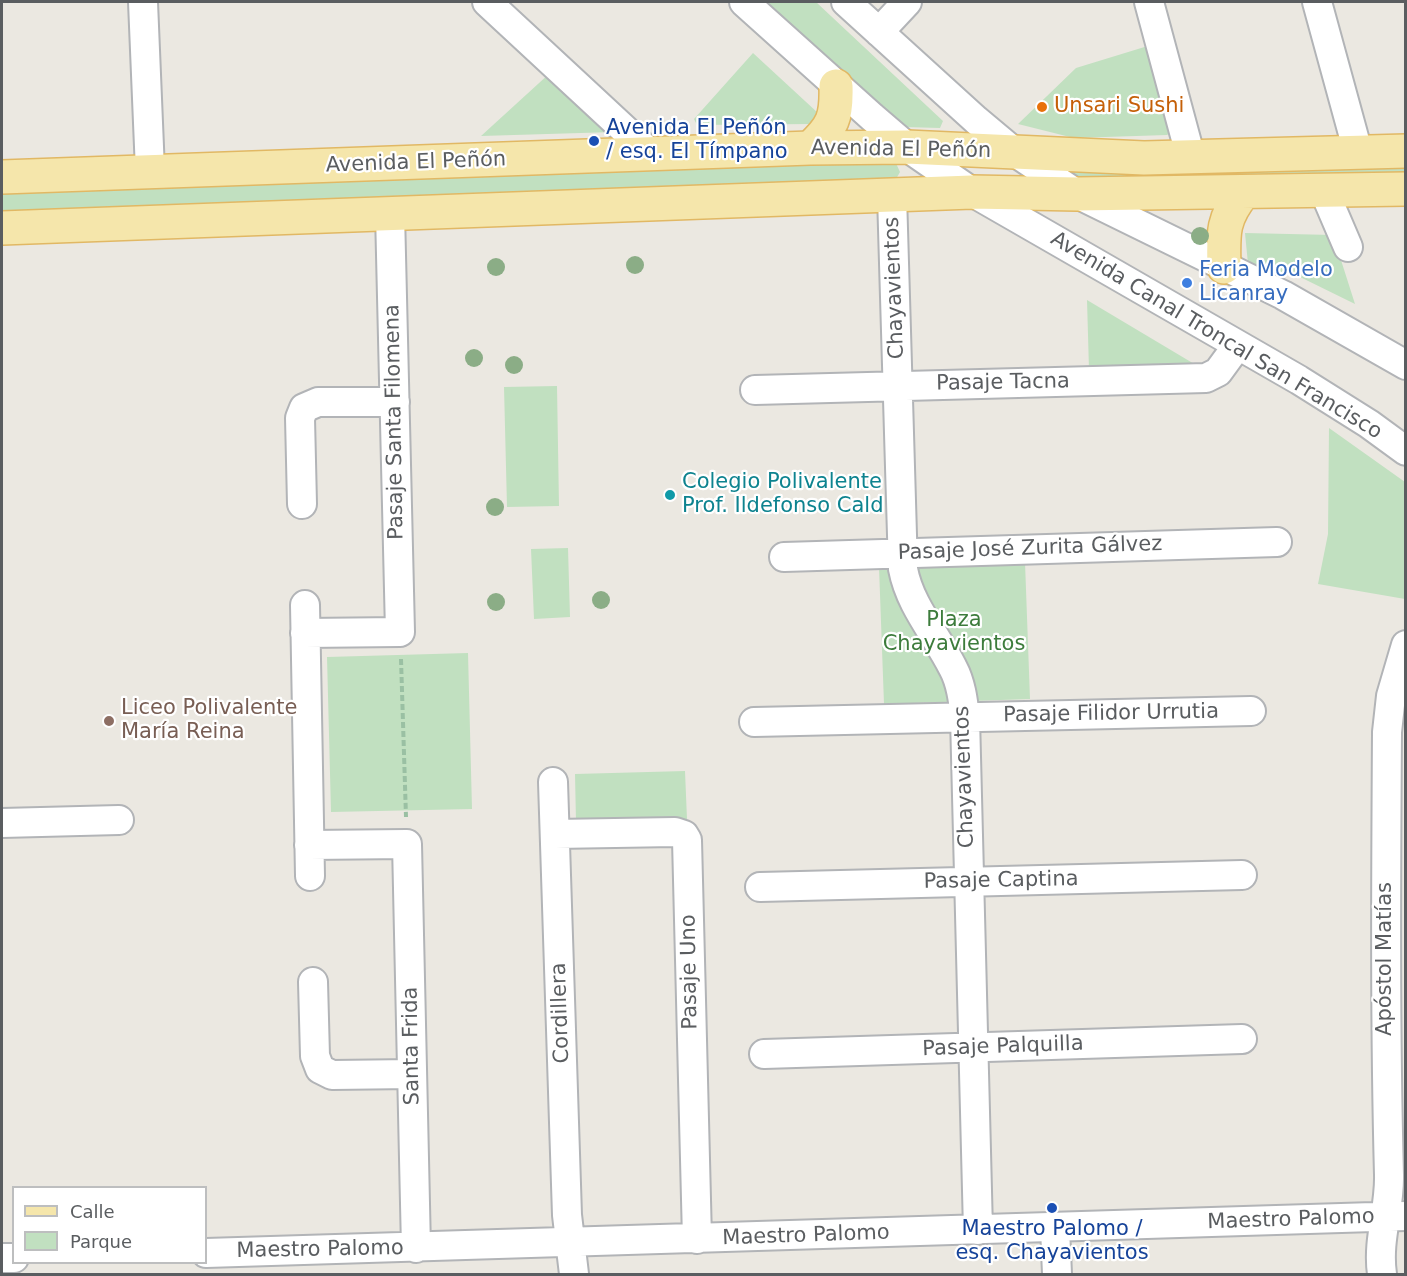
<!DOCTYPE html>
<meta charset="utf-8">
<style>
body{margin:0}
#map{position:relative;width:1407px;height:1276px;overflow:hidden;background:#ebe8e1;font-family:"DejaVu Sans",sans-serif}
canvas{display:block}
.frame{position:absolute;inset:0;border:3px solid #5a5d60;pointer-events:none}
.legend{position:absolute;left:12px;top:1186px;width:195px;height:78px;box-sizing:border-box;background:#fff;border:2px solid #bdbebf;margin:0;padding:8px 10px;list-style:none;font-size:18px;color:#5a5d60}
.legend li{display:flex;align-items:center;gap:12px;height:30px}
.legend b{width:30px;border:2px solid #bdbebf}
</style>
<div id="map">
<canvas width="1407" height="1276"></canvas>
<div class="frame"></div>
<ul class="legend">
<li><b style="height:8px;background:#f5e6ab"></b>Calle</li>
<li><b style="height:16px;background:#c1e0c0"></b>Parque</li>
</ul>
</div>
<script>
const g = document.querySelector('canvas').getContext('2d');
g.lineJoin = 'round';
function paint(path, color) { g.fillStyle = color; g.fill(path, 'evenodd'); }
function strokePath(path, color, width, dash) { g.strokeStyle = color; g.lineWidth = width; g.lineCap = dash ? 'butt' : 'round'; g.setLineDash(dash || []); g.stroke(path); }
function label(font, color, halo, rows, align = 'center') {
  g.font = font + ' "DejaVu Sans",sans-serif'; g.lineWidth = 4.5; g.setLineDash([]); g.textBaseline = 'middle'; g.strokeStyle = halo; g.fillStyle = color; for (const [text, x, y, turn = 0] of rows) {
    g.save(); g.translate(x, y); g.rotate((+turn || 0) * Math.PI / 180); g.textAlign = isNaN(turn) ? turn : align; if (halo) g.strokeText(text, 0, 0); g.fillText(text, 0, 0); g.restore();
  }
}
const green = new Path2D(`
 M763 2H816L943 121 940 128 904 127Z
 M1151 45 1178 128 1167 135 1074 138 1018 124 1076 68Z
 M753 53 818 113 813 124 697 125 694 119Z
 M550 73 614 132 481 136Z
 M894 159 900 172 896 179 2 213V185Z
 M1406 159 1405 174 1082 182 1068 170Z
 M1245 233 1333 235 1355 304 1298 276 1248 264Z
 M1087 300 1201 368 1089 370Z
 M557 386 559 506 507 507 504 387Z
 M1329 428 1405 482V599L1318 584 1328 534Z
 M568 548 570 617 534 619 531 549Z
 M1025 562 1030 699 884 704 879 567Z
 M468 653 472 809 331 812 327 657Z
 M685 771 687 819 576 822 575 774Z`);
const path = new Path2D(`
 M401 659 406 817`);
const minor = new Path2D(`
 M143 2 150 171
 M487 2 652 155
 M744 2 872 117 907 147 972 192 1299 380 1369 424 1406 451
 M846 2 976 120 1013 151 1077 194 1283 295 1406 365
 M1149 2 1191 158
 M1317 2 1358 152
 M879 32 907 2
 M1324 191 1348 247
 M892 195 903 569C910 606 936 634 953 668 961 683 963 700 965 717L978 1230
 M755 390 1206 378 1218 372 1237 346
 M302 504 300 418 304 408 318 402H395
 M784 557 1277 542
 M305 605 310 876
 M305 633 400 632 390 213
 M754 722 1251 711
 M553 782 567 1215 574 1274
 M2 823 119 820
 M555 834 675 832 684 835 687 840 697 1239
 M309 845 407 844 416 1248
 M760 887 1242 875
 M313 982 315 1056 320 1069 332 1075 412 1074
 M764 1054 1242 1039
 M1055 1228 1057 1274
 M206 1253 1406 1216
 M2 1258H14
 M1382 1274C1377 1240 1390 1209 1389 1175 1385 1027 1386 879 1387 732L1391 696 1406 645`);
const major = new Path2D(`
 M810 148C833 127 837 117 836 86
 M2 177 810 148 907 147 1144 158 1406 151
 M2 228 972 192 1077 194 1406 189
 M1224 267C1223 234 1222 218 1244 192`);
const trees = [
 [1200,236],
 [635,265],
 [496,267],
 [474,358],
 [514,365],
 [495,507],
 [601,600],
 [496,602]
];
const markers = [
 [1042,107,6,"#e8710a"],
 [594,141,6,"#1a4fb4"],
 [1187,283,6,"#3f7fe0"],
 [670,495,6,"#0f9aa8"],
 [109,721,6,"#8d6e63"],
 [1052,1208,6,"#1a4fb4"]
];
const foodNames = [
 ["Unsari Sushi",1054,107]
];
const transitNames = [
 ["Avenida El Peñón",606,129],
 ["/ esq. El Tímpano",606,153],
 ["Maestro Palomo /",1052,1230,"center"],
 ["esq. Chayavientos",1052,1254,"center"]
];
const streetNames = [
 ["Avenida El Peñón",901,150,1],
 ["Avenida El Peñón",416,163,-2],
 ["Chayavientos",895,288,-92],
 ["Avenida Canal Troncal San Francisco",1216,336,31],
 ["Pasaje Tacna",1003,383,-1],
 ["Pasaje Santa Filomena",395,422,-91],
 ["Pasaje José Zurita Gálvez",1030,549,-2],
 ["Pasaje Filidor Urrutia",1111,714,-1],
 ["Chayavientos",965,777,-92],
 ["Pasaje Captina",1001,881,-1],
 ["Apóstol Matías",1386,959,-90],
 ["Pasaje Uno",690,972,-91],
 ["Cordillera",561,1013,-92],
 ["Santa Frida",412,1046,-91],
 ["Pasaje Palquilla",1003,1047,-2],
 ["Maestro Palomo",1291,1220,-2],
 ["Maestro Palomo",806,1236,-2],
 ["Maestro Palomo",320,1250,-1]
];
const shopNames = [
 ["Feria Modelo",1199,271],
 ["Licanray",1199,295]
];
const cultureNames = [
 ["Colegio Polivalente",682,483],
 ["Prof. Ildefonso Cald",682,507]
];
const parkNames = [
 ["Plaza",954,621],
 ["Chayavientos",954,645]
];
const educationNames = [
 ["Liceo Polivalente",121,709],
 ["María Reina",121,733]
];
paint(green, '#c1e0c0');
strokePath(minor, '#b2b4b7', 32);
strokePath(major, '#e1b864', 36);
strokePath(path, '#9ac0a3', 4, [6, 3]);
strokePath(minor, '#fff', 28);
strokePath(major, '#f5e6ab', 33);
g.fillStyle = '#8bad86';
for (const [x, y] of trees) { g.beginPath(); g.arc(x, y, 9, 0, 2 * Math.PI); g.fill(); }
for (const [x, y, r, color] of markers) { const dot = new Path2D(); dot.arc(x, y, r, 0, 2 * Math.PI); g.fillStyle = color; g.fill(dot); strokePath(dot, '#fff', 2); }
label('21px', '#c56008', '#fff', foodNames, 'left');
label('21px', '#164399', '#fff', transitNames, 'left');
label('21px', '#5a5d60', '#fff', streetNames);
label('21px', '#366cbe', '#fff', shopNames, 'left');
label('21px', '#0d838f', '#fff', cultureNames, 'left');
label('21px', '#3d7c3c', '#fff', parkNames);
label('21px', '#785e54', '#fff', educationNames, 'left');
</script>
